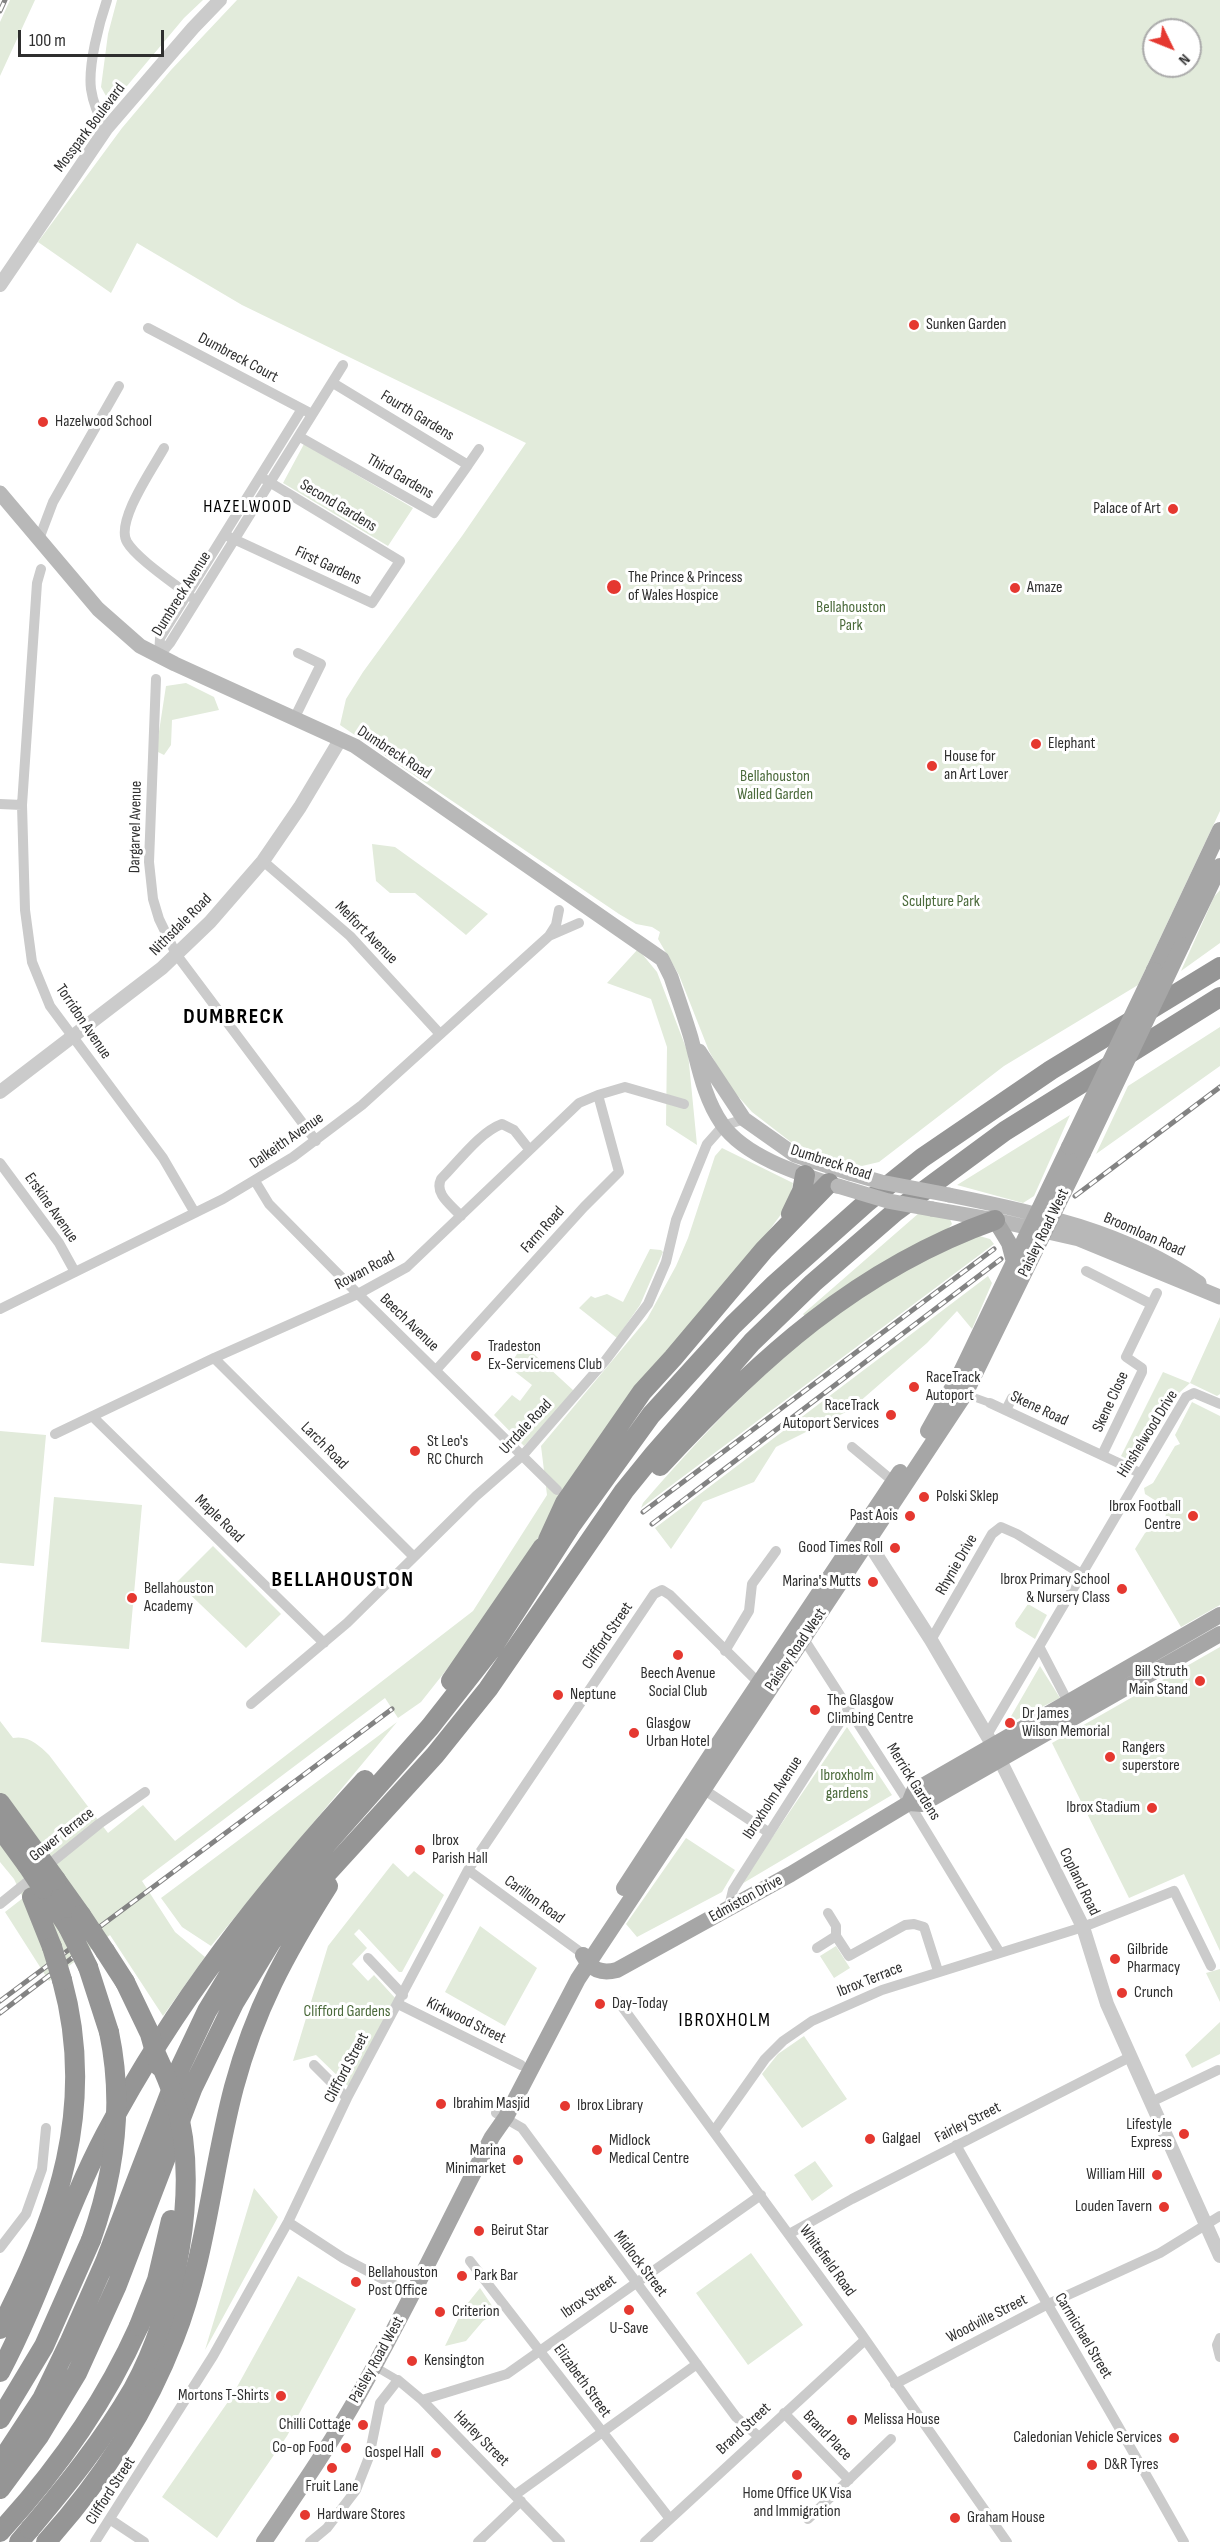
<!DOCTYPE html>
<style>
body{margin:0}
#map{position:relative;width:1220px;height:2542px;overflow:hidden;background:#fff;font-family:"Sofia Sans Condensed",sans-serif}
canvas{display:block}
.north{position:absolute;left:1142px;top:18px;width:60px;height:60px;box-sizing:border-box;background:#fff;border:2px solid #ababab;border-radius:50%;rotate:133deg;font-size:16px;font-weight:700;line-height:24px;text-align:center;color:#2e2e2e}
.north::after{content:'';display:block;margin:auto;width:21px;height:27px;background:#e53830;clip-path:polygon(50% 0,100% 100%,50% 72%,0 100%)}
.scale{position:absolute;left:18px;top:30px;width:146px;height:27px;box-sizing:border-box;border:3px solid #2e2e2e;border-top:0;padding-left:8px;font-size:18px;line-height:21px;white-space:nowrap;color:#2e2e2e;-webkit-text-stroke:4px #fff;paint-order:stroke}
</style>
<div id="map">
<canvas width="1220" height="2542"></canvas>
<div class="north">N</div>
<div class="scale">100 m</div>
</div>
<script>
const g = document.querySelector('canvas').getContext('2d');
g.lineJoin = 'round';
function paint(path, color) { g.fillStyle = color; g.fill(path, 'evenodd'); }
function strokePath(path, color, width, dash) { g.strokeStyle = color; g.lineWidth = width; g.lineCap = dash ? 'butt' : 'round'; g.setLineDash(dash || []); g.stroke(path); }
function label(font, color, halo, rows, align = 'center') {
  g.font = font + ' "Sofia Sans Condensed",sans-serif'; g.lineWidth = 6; g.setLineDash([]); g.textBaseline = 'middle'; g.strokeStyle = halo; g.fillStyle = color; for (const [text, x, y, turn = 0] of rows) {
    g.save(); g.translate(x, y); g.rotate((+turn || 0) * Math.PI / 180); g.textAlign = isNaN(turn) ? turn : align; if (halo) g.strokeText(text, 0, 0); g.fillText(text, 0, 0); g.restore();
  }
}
const green = new Path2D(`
 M10 0H35L0 76V22Z
 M117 0H203L184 18 111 105 101 87 108 34Z
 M237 0H1220V811L1138 985 1004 1066 879 1162 862 1166 834 1161 800 1149 752 1112 728 1085 709 1051 679 975 658 939 660 932 652 927 636 924 619 914 340 725 346 699 363 672 462 536 526 443 242 305 137 243 111 293 38 242 122 128 171 70ZM1154 30H1190V66H1154Z
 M304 444 413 508 388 546 283 483Z
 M186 683 214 697 219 710 172 720 171 745 164 755 156 751 166 686Z
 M372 844 395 847 488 914 466 935 415 893H390L376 881Z
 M1220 890V943L1181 971 1214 897Z
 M638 949 657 972 688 1053 697 1145 666 1125 667 1047 651 999 607 983Z
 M1220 1027V1066L1096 1154 1128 1086Z
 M1070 1115 1034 1196 1023 1203 957 1185Z
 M722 1148 793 1183 788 1205 756 1248 584 1459 531 1550 474 1635 421 1702 398 1718 385 1698 142 1881 175 1932 205 1957 163 2016 110 1935 49 1981 5 1912 23 1898 14 1879 0 1862V1721L13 1738C28 1735 39 1745 49 1755L108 1833 143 1805 175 1841 473 1611 547 1495 541 1446 647 1319 676 1266 688 1238 715 1156Z
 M919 1213 950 1219 952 1224 944 1233 808 1320 803 1314Z
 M972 1234 990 1239 994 1244 641 1508 643 1503C701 1436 762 1372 831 1318 874 1285 924 1260 972 1234Z
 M650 1249 661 1250 663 1252 640 1305 617 1338 579 1308 591 1296 595 1298 607 1294 623 1302Z
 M988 1276 992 1283 972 1329 957 1311 927 1343 850 1410 776 1447 754 1482 703 1502 671 1549 655 1528Z
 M1220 1317V1394L1217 1396 1190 1383 1179 1393 1144 1452 1127 1459 1121 1456 1163 1372 1190 1383Z
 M523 1344 574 1391 524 1446 494 1415 512 1395 520 1401 532 1385 509 1367Z
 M1192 1402 1220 1416V1605L1181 1627 1135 1549 1145 1533 1165 1519 1166 1513 1161 1504 1145 1494 1144 1488 1153 1483 1175 1446 1180 1444 1175 1435Z
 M0 1431 46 1435 34 1566 0 1563Z
 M54 1497 142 1505 129 1649 41 1642Z
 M213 1546 281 1614 246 1648 177 1582Z
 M1028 1604 1047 1615 1035 1639 1016 1627 1015 1623Z
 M1220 1647V1951L1184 1874 1129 1898 1052 1743Z
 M1040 1666 1060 1698 1006 1725Z
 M397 1722 211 1946 182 1927 161 1898Z
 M847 1727 892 1795 740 1885Z
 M686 1838 735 1870 722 1892 637 1937 626 1924Z
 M393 1863 408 1877 414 1871 444 1895 402 1972H399L359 1929 354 1934 367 1948 352 1964 368 1981 374 1975 396 1999 348 2086 316 2055 293 2061 328 1946Z
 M480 1926 537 1968 505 2026 445 1992Z
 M836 1946 850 1968 834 1978 820 1956Z
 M1220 1969V2002L1206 1973Z
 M1220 2022V2054L1192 2068 1185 2055Z
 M804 2036 847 2099 802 2128 762 2074 778 2054Z
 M815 2161 833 2186 812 2201 794 2175Z
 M254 2188 278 2217 205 2350Z
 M751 2253 803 2325 748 2365 696 2293Z
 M298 2276 356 2309 287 2436 217 2538 162 2497 232 2396Z
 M480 2288 497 2313 483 2321 466 2341 445 2346 463 2309Z`);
const pedestrian = new Path2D(`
 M965 1394 990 1403
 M374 2366 398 2380`);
const minor = new Path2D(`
 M106 129C99 117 93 103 91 89 88 65 99 23 107 0
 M148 328 308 412
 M333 383 468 465 479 449
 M300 437 434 513 468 465
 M164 448C153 468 115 522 127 542 136 558 175 584 191 597
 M225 535 372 603 400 561 261 477
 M39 539 53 502 119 386
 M41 569 37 583 22 805 25 910 32 962 50 1006 163 1158 195 1213
 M159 656 170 643 343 365
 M159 656 160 638 302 409
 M156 679 149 862 153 899 159 919 176 954 316 1141
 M294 719 321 664 298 653
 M0 804 22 805
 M263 861 350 936 440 1034
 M559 910 556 925 549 936 579 923
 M0 1163 59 1243 75 1272
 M255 1181 269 1204 358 1294 557 1490
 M461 1216C451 1205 434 1194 441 1179 459 1161 480 1132 502 1124L514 1130 529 1149
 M1086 1271 1151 1304
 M0 1309 223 1199 293 1157 362 1105 549 936
 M214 1358 413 1556
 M436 1370 584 1207 619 1172 598 1095
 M990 1403 1140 1473
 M1006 1410 1012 1398
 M93 1417 324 1643
 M55 1434 214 1358 358 1294 407 1267 579 1103 598 1095 625 1087 684 1104
 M852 1447 894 1482
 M1102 1455 1142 1372V1368L1126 1357 1157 1293
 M800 1633 909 1803 1000 1953
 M931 1640 992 1534 1001 1527 1017 1534 1083 1575
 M1040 1648 1070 1706
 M725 1651 749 1611 752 1584 776 1551
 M251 1704 347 1623 476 1496 523 1455 605 1361 648 1304 666 1262 676 1220 707 1144 723 1126 744 1119
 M987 1735 1186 1397 1194 1393 1220 1404
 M703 1789 768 1832
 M468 1870 583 1954
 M0 1904 99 1824 145 1792
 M729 1907 733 1890 849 1708
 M828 1913 836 1926V1936
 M817 1948 836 1936 849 1956 905 1925 914 1924 924 1927 938 1971
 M368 1958 403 1995
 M618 2001 860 2332 1007 2542
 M398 2004 521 2065
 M314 2065 347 2098
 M1151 2102 1218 2070
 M496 2113 522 2128 736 2417 758 2436
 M714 2131 765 2059 783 2041 812 2021 882 1990 1083 1927 1174 1891 1211 1966
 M956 2145C1031 2278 1110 2409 1184 2542
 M288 2222 343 2258 413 2295
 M789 2234 852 2199 1130 2057
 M0 2248 26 2214 42 2169 46 2128
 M470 2261 670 2519
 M1220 2338 1217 2345 1220 2357
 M895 2384 1046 2305 1160 2253 1220 2216
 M422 2400 507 2374 761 2195
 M784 2413 849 2480
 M515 2495 697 2364
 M808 2519 891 2439
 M111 2520 144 2542
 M95 2542 213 2356 288 2222 347 2098 468 1870 654 1594 662 1590 670 1595 763 1687
 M310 2542 327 2528 356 2490 369 2457 380 2403 398 2380 422 2400 560 2542
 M478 2542 521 2501
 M645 2542 865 2340`);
const tertiary = new Path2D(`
 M0 285 106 129 193 28 220 0
 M0 1092 162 968 210 922 263 861 300 807 340 740
 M868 1542 931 1640 992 1744 1083 1927 1107 2004 1220 2256`);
const secondary = new Path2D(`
 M0 493 98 609 140 646 175 664 355 746 662 959 671 977C678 998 685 1018 691 1038 699 1068 704 1098 722 1124 745 1157 800 1174 837 1186
 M699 1051 744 1119 795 1155 850 1173
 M949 1195C1035 1212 1126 1232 1199 1283
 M932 1209 995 1220 1079 1239 1220 1297`);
const primary = new Path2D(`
 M1182 945 1220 866
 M1154 970 1220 830
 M995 1220 1009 1243 1014 1262
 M928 1431 960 1374 1069 1147
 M909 1803 922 1804 1220 1634
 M624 1888 716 1747 900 1472
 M583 1955C591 1970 601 1974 617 1970L791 1874 909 1803 914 1791 1220 1615
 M264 2542C297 2493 331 2444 360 2392 407 2309 448 2222 492 2137L506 2117 578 1979 965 1394 1083 1153`);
const motorway = new Path2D(`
 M791 1214 802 1191 805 1175
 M660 1466C758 1360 857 1269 995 1220
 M548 1540 565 1503 642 1392 673 1358 764 1250 829 1183
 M451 1681 543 1547
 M0 1803 40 1858
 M0 1828 27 1865
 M56 1880 81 1915
 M43 1889 68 1927
 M32 1897 52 1947
 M105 1951 125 1982
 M88 1967 109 2032
 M0 2329C58 2218 97 2106 62 1980
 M0 2372C41 2295 65 2211 105 2135 175 2002 264 1890 365 1780
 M0 2419 44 2346 91 2240
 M0 2463 42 2399 70 2341 105 2262 179 2070 207 2011 241 1955 299 1875 430 1727 492 1648 570 1527 651 1415 733 1325 775 1284 866 1203 922 1158 1051 1070 1220 967
 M0 2489 39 2436 77 2373 117 2285 193 2087 234 2003 271 1942 298 1905 435 1755 488 1689 624 1491 654 1454 752 1342 813 1283 895 1212 1005 1131 1220 997
 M0 2532C56 2471 105 2402 139 2326
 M19 2542 30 2529
 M46 2542C100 2482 145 2414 174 2339 206 2258 212 2170 234 2087 255 2009 285 1954 328 1886`);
const rail = new Path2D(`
 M0 11 5 0
 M1075 1196 1220 1087
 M643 1512 994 1249
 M652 1524 1001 1259
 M0 2001 392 1709
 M0 2013 80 1952`);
const secondaryBridge = new Path2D(`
 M850 1173 881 1182 949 1195
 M838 1186 888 1201 932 1209`);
const primaryBridge = new Path2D(`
 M1069 1147 1154 970
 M1083 1153 1182 945`);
const motorwayBridge = new Path2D(`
 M40 1858 56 1880
 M27 1865 43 1889
 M81 1915 105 1951
 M68 1927 88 1967
 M52 1947 62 1980
 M125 1982 150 2034 159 2066
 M91 2240C115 2173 124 2103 109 2032
 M139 2326 157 2280 171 2220
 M30 2529C67 2485 104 2439 133 2389 176 2312 201 2186 175 2101 170 2085 163 2069 156 2054`);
const markers = [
 [914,325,6,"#e53830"],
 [43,422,6,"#e53830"],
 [1173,509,6,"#e53830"],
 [614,587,8,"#e53830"],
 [1015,588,6,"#e53830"],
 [1036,744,6,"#e53830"],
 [932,766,6,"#e53830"],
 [476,1356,6,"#e53830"],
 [914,1387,6,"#e53830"],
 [891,1415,6,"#e53830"],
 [415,1451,6,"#e53830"],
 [924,1497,6,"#e53830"],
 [910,1516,6,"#e53830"],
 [1193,1516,6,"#e53830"],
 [895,1548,6,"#e53830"],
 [873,1582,6,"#e53830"],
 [1122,1589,6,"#e53830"],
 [132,1598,6,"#e53830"],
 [678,1655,6,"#e53830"],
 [1200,1681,6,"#e53830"],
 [558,1695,6,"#e53830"],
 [815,1710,6,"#e53830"],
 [1010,1723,6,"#e53830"],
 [634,1733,6,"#e53830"],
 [1110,1757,6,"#e53830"],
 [1152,1808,6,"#e53830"],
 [420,1850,6,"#e53830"],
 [1115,1959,6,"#e53830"],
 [1122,1993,6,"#e53830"],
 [600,2004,6,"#e53830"],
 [441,2104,6,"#e53830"],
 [565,2106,6,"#e53830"],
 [1184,2134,6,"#e53830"],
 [870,2139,6,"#e53830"],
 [597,2150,6,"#e53830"],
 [518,2160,6,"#e53830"],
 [1157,2175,6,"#e53830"],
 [1164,2207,6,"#e53830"],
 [479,2231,6,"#e53830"],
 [462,2276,6,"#e53830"],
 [356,2282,6,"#e53830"],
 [629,2310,6,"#e53830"],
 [440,2312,6,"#e53830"],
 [412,2361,6,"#e53830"],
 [281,2396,6,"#e53830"],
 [852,2420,6,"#e53830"],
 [363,2425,6,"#e53830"],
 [1174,2438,6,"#e53830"],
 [346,2448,6,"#e53830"],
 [436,2453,6,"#e53830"],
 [1092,2465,6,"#e53830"],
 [332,2468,6,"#e53830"],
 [797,2475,6,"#e53830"],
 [305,2515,6,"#e53830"],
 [955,2518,6,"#e53830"]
];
const streetNames = [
 ["Mosspark Boulevard",90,128,-53],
 ["Dumbreck Court",238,358,28],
 ["Fourth Gardens",417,416,31],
 ["Third Gardens",400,477,30],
 ["Second Gardens",338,506,31],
 ["First Gardens",328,566,25],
 ["Dumbreck Avenue",182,594,-58],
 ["Dumbreck Road",394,753,33],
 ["Dargarvel Avenue",136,827,-89],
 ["Nithsdale Road",181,925,-45],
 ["Melfort Avenue",366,933,45],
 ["Torridon Avenue",83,1022,56],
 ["Dalkeith Avenue",287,1141,-35],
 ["Dumbreck Road",831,1163,18],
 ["Erskine Avenue",51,1208,55],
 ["Farm Road",543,1230,-48],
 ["Paisley Road West",1044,1233,-64],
 ["Broomloan Road",1144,1235,24],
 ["Rowan Road",365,1271,-28],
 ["Beech Avenue",409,1323,44],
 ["Skene Close",1111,1402,-65],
 ["Skene Road",1039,1409,25],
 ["Urrdale Road",526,1427,-47],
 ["Hinshelwood Drive",1148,1434,-58],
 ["Larch Road",324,1446,45],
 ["Maple Road",219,1519,44],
 ["Rhynie Drive",957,1565,-60],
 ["Clifford Street",608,1636,-56],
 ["Paisley Road West",796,1650,-56],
 ["Merrick Gardens",913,1782,58],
 ["Ibroxholm Avenue",773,1798,-57],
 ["Gower Terrace",62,1835,-38],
 ["Copland Road",1079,1882,64],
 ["Edmiston Drive",746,1899,-29],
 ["Carillon Road",534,1900,36],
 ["Ibrox Terrace",870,1980,-22],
 ["Kirkwood Street",466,2021,26],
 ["Clifford Street",347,2068,-62],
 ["Fairley Street",968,2123,-27],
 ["Whitefield Road",827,2261,54],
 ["Midlock Street",640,2264,53],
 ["Ibrox Street",589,2297,-35],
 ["Woodville Street",987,2319,-27],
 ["Carmichael Street",1083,2336,59],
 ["Paisley Road West",377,2360,-61],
 ["Elizabeth Street",582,2381,54],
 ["Brand Street",744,2429,-43],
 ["Brand Place",827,2436,46],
 ["Harley Street",481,2439,45],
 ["Clifford Street",111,2491,-57]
];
const poiNames = [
 ["Sunken Garden",926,325],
 ["Hazelwood School",55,422],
 ["Palace of Art",1161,509,"right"],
 ["The Prince & Princess",628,578],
 ["of Wales Hospice",628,596],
 ["Amaze",1027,588],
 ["Elephant",1048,744],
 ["House for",944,757],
 ["an Art Lover",944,775],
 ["Tradeston",488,1347],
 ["Ex-Servicemens Club",488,1365],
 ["RaceTrack",926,1378],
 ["Autoport",926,1396],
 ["RaceTrack",879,1406,"right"],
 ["Autoport Services",879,1424,"right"],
 ["St Leo's",427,1442],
 ["RC Church",427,1460],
 ["Polski Sklep",936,1497],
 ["Ibrox Football",1181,1507,"right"],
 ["Centre",1181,1525,"right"],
 ["Past Aois",898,1516,"right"],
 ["Good Times Roll",883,1548,"right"],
 ["Ibrox Primary School",1110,1580,"right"],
 ["& Nursery Class",1110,1598,"right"],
 ["Marina's Mutts",861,1582,"right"],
 ["Bellahouston",144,1589],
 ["Academy",144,1607],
 ["Bill Struth",1188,1672,"right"],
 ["Main Stand",1188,1690,"right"],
 ["Beech Avenue",678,1674,"center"],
 ["Social Club",678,1692,"center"],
 ["Neptune",570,1695],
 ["The Glasgow",827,1701],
 ["Climbing Centre",827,1719],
 ["Dr James",1022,1714],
 ["Wilson Memorial",1022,1732],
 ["Glasgow",646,1724],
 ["Urban Hotel",646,1742],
 ["Rangers",1122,1748],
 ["superstore",1122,1766],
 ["Ibrox Stadium",1140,1808,"right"],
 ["Ibrox",432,1841],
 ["Parish Hall",432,1859],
 ["Gilbride",1127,1950],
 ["Pharmacy",1127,1968],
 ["Crunch",1134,1993],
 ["Day-Today",612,2004],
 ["Ibrahim Masjid",453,2104],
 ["Ibrox Library",577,2106],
 ["Lifestyle",1172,2125,"right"],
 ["Express",1172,2143,"right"],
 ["Galgael",882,2139],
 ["Midlock",609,2141],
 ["Medical Centre",609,2159],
 ["Marina",506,2151,"right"],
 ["Minimarket",506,2169,"right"],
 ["William Hill",1145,2175,"right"],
 ["Louden Tavern",1152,2207,"right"],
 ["Beirut Star",491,2231],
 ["Bellahouston",368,2273],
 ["Post Office",368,2291],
 ["Park Bar",474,2276],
 ["Criterion",452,2312],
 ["U-Save",629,2329,"center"],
 ["Kensington",424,2361],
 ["Mortons T-Shirts",269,2396,"right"],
 ["Melissa House",864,2420],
 ["Chilli Cottage",351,2425,"right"],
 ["Caledonian Vehicle Services",1162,2438,"right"],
 ["Co-op Food",334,2448,"right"],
 ["Gospel Hall",424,2453,"right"],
 ["D&R Tyres",1104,2465],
 ["Fruit Lane",332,2487,"center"],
 ["Home Office UK Visa",797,2494,"center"],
 ["and Immigration",797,2512,"center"],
 ["Hardware Stores",317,2515],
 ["Graham House",967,2518]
];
const parkNames = [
 ["Bellahouston",851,608],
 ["Park",851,626],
 ["Bellahouston",775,777],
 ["Walled Garden",775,795],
 ["Sculpture Park",941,902],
 ["Ibroxholm",847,1776],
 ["gardens",847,1794],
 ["Clifford Gardens",347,2012]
];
const neighbourhoodNames = [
 ["HAZELWOOD",248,507]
];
const quarterNames = [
 ["IBROXHOLM",725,2021]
];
const districtNames = [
 ["DUMBRECK",234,1017],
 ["BELLAHOUSTON",343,1580]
];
paint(green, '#e2ebdb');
strokePath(pedestrian, '#cbcbcb', 8);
strokePath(minor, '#cbcbcb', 10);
strokePath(tertiary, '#cbcbcb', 14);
strokePath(secondary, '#b8b8b8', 15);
strokePath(primary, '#a6a6a6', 16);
strokePath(motorway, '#959595', 20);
strokePath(rail, '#838383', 5);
strokePath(rail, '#fff', 3, [9]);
strokePath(secondaryBridge, '#b8b8b8', 15);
strokePath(primaryBridge, '#a6a6a6', 16);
strokePath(motorwayBridge, '#959595', 20);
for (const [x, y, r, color] of markers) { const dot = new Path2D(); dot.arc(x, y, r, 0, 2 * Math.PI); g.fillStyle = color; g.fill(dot); strokePath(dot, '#fff', 2); }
label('16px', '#2e2e2e', '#fff', streetNames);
label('16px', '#2e2e2e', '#fff', poiNames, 'left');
label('16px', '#4b6a3b', '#fff', parkNames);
g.letterSpacing = '1.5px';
label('18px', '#000', '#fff', neighbourhoodNames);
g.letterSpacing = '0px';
g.letterSpacing = '1.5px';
label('20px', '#000', '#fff', quarterNames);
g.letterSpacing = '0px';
g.letterSpacing = '1.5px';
label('bold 22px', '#000', '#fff', districtNames);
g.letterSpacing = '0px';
</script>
